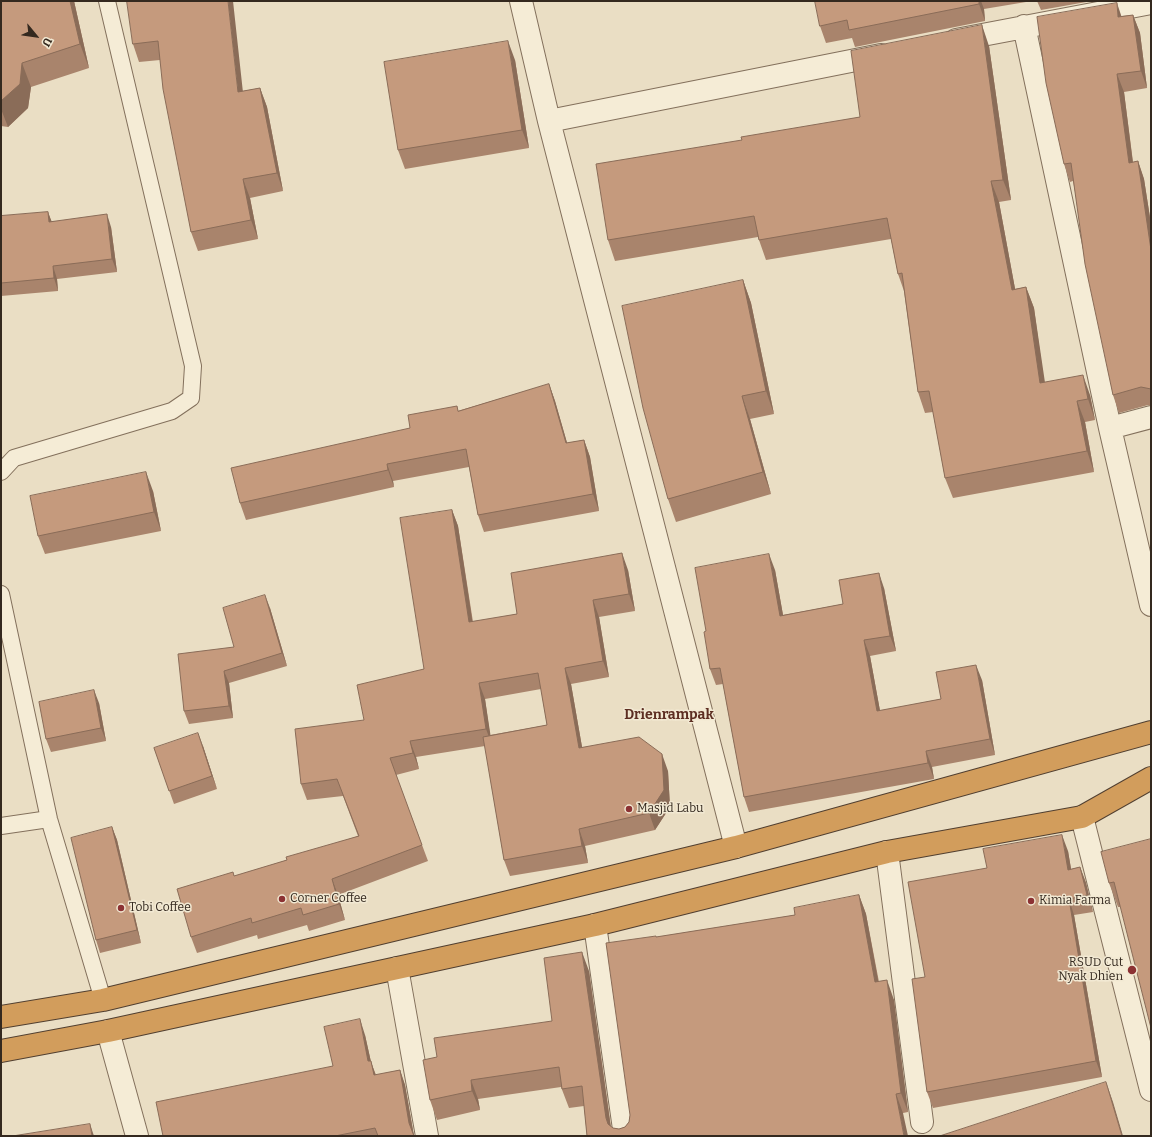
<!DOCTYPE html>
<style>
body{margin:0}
#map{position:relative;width:1152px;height:1137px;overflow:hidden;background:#eadec4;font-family:Bitter,serif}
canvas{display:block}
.frame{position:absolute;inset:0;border:2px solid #34291f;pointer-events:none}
.north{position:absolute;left:16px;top:16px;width:40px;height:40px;-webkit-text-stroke:3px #f2e9d3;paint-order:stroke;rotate:119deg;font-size:11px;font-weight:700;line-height:16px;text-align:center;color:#34291f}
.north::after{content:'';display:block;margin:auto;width:14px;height:18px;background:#34291f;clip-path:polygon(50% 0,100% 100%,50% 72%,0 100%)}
</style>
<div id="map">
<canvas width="1152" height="1137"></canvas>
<div class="frame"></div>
<div class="north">U</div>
</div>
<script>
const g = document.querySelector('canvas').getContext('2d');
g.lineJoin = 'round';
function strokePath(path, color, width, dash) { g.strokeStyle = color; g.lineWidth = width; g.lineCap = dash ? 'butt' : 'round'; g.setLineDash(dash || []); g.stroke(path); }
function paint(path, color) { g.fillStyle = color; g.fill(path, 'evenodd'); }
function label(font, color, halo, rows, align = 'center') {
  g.font = font + ' Bitter,serif'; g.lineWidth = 3; g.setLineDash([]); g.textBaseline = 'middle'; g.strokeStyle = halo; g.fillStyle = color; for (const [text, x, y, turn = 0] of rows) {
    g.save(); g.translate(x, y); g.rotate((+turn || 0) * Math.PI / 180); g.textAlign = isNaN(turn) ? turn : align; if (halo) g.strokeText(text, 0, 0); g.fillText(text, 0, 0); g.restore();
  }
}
const lane = new Path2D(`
 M1 472 14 458 172 411 191 398 193 366 107 1
 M1 594 49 819 103 1000
 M1 826 49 819`);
const street = new Path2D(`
 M521 1 549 121 736 847
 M1024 26 1110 428 1151 605
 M956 40 1151 3
 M549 121 881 55
 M1110 428 1151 417
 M1082 817 1151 1090
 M887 852 922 1122
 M595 925 625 1136
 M397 968 427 1136
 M108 1031 137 1136`);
const highway = new Path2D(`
 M1 1017 103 1000 736 847 1151 732
 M1 1051 108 1031 595 925 887 852 1082 817 1151 778`);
const wall = new Path2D(`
 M1 1H74L89 68 31 87 28 108 8 127 1 126Z
 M127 1 243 91 260 88 267 107 283 191 250 198 258 239 198 251 191 232 160 60 139 62 133 44Z
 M815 1H1032L984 9 985 21 855 47 852 38 826 43 820 26Z
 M1037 1H1092L1041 10Z
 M1133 15 1140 33 1147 88 1124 92 1133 162 1138 161 1144 179 1151 224V406L1148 405 1119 413 1113 395 1073 181 1070 182 1064 164 1122 16Z
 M989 46 1011 200 999 202 1015 289 1026 287 1034 308 1044 382 1090 395 1095 420 1085 422 1094 472 953 498 945 478 933 412 925 413 918 392 904 291 898 274 891 239 766 260 759 240 758 237 615 261 608 240 742 140 860 117Z
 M515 60 529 148 405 169 398 150Z
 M48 212 51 221 111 227 117 272 57 279 58 291 1 296V216Z
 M743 280 751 303 774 414 750 419 771 494 676 522 668 499Z
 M549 384 555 401 567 443 584 440 590 457 599 511 484 532 478 515 469 467 393 481 394 487 246 520 240 503 410 428 457 406 458 411Z
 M153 491 161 531 45 554 38 536Z
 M452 510 458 526 473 622 517 614 628 570 635 611 599 617 609 677 571 684 582 747 668 771 670 807 655 830 585 846 588 863 510 876 504 860 485 746 416 757 419 769 396 775 428 861 338 895 345 920 309 931 307 925 258 939 257 935 197 953 191 937 235 876 287 860 358 836 343 796 307 800 301 784 364 720 424 669ZM541 689 547 725 490 735 485 699Z
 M775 570 783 615 843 604 884 588 896 651 870 656 880 711 941 699 982 680 995 755 932 767 934 779 749 812 744 797 723 684 716 685 710 669 706 631Z
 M270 608 287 666 229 683 233 718 189 724 184 711 234 647Z
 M99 703 106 741 51 752 46 739Z
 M203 746 217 789 174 804 154 748Z
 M112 827 117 840 141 943 100 953 96 940Z
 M1151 839 1120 907H1118L1109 883Z
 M1068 851 1071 869 1080 867 1086 883 1093 912 1074 915 1102 1077 933 1108 927 1092 925 977 987 868Z
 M859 895 866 914 879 982 894 1000 908 1112 903 1113 587 1136 584 1106 569 1108 561 1087 478 1099 480 1110 437 1120 430 1100 437 1057 552 1021 589 971 611 1127 613 1128 619 1129 625 1127 629 1122 657 937 795 915Z
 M365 1035 371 1062 376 1075 400 1070 405 1085 414 1136H163L333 1066Z`);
const shadedWall = new Path2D(`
 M70 1H74L89 68 80 44Z
 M228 1H233L245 111 238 92Z
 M979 1H981L984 9 985 21 979 4Z
 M1117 3 1123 21 1118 17Z
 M1133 15 1140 33 1147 88 1141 71Z
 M982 25 989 46 1011 200 1003 180Z
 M508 41 515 60 529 148 522 130Z
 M22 63 31 87 28 108 8 127 1 109V101Z
 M1117 74 1124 92 1135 180 1129 163Z
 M260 88 267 107 283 191 277 173Z
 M1138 161 1144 179 1151 224V250Z
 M243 179 250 198 258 239 251 220Z
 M991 181 999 202 1019 310 1012 290Z
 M48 212 53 225 49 222Z
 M107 214 111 227 117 272 112 259Z
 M53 266 57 279 58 291 54 278Z
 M743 280 751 303 774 414 766 391Z
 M1026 287 1034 308 1048 403 1040 383Z
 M1083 375 1090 395 1095 420 1088 399Z
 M549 384 555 401 572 460 566 443Z
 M742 396 750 419 771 494 763 472Z
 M1077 401 1085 422 1094 472 1087 451Z
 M584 440 590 457 599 511 593 494Z
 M387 464 393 481 394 487 388 470Z
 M146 472 153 491 161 531 154 512Z
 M452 510 458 526 475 639 469 622Z
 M622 553 628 570 635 611 629 594Z
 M769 554 775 570 786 632 780 616Z
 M879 573 884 588 896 651 890 636Z
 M265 595 270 608 287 666 282 653Z
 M593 600 599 617 609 677 603 661Z
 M864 640 870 656 883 727 877 711Z
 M976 665 982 680 995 755 990 739Z
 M565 668 571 684 585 764 579 748Z
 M224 671 229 683 233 718 229 706Z
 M479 683 485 699 492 745 486 729Z
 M94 690 99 703 106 741 101 728Z
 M198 733 203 746 217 789 212 776Z
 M410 741 416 757 419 769 413 753Z
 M926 751 932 767 934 779 928 763Z
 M662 754 668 771 670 807 655 830 649 813Z
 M112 827 117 840 141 943 137 930Z
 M579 829 585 846 588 863 582 846Z
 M1062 835 1068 851 1074 886 1068 870Z
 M1080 867 1086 883 1093 912 1087 895Z
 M332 879 338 895 345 920 339 904Z
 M859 895 866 914 882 1002 875 982Z
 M1069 899 1074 915 1102 1077 1096 1061Z
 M582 952 589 971 612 1136 606 1118Z
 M887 980 894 1000 908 1112 901 1093Z
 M360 1019 365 1035 371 1062 376 1076 374 1075 368 1061Z
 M400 1070 405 1085 414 1136 409 1123Z
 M471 1080 478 1099 480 1110 472 1091Z
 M1106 1082 1113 1102 1123 1136H1122Z
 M896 1094 903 1113 908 1136H904Z
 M90 1124 94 1136H92Z`);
const building = new Path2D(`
 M1 1H70L80 44 22 63 20 84 1 101Z
 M127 1H228L238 92 260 88 277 173 243 179 251 220 191 232 163 89 158 41 133 44Z
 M815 1H979V4L849 30 847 20 820 26Z
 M1117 3 1118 17 1133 15 1141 71 1117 74 1129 163 1138 161 1151 250V389L1141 387 1113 395 1085 264 1071 163 1064 164 1046 83 1037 17Z
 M982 25 1003 180 991 181 1012 290 1026 287 1040 383 1083 375 1088 399 1077 401 1087 451 945 478 929 391 918 392 902 273 898 274 887 218 759 240 754 216 608 240 596 164 742 140 741 137 860 117 851 51Z
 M508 41 522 130 398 150 384 62Z
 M48 212 49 222 107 214 112 259 53 266 54 278 1 283V216Z
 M743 280 766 391 742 396 763 472 668 499 643 408 622 306Z
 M549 384 566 443 584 440 593 494 478 515 466 449 387 464 388 470 240 503 231 468 410 428 408 415 457 406 458 411Z
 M146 472 154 512 38 536 30 496Z
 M452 510 469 622 517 614 511 573 622 553 629 594 593 600 603 661 565 668 579 748 639 737 662 754 664 790 649 813 579 829 582 846 504 860 483 737 547 725 538 673 479 683 486 729 410 741 413 753 390 758 422 845 332 879 339 904 303 915 301 908 252 923 251 918 191 937 177 889 233 872 234 876 287 860 286 857 359 836 337 779 301 784 295 729 364 720 357 685 424 669 400 518Z
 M769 554 780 616 843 604 839 580 879 573 890 636 864 640 877 711 941 699 936 672 976 665 990 739 926 751 928 763 744 797 720 668 710 669 704 632 706 631 695 568Z
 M265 595 282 653 224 671 229 706 184 711 178 654 234 647 223 608Z
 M94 690 101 728 46 739 39 702Z
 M198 733 212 776 169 791 154 748Z
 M112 827 137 930 96 940 71 838Z
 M1062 835 1068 870 1080 867 1087 895 1069 899 1096 1061 927 1092 912 979 925 977 908 882 987 868 983 849Z
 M1151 839V1028L1114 882 1109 883 1101 852Z
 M859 895 875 982 887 980 901 1093 896 1094 904 1136H587L582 1086 562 1089 559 1067 471 1080 472 1091 430 1100 423 1060 437 1057 434 1038 552 1021 544 958 582 952 606 1118 608 1124 613 1128 619 1129 625 1127 629 1122 630 1115 606 943 656 936V937L795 915 794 908Z
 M360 1019 368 1061H371L374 1075 400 1070 409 1123 414 1136H378L375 1128 335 1136H163L156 1102 333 1066 324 1027Z
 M1106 1082 1122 1136H940Z
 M90 1124 92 1136H13Z`);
const markers = [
 [629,809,4,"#8c3233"],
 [282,899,4,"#8c3233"],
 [1031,901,4,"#8c3233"],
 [121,908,4,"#8c3233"],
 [1132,970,5,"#8c3233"]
];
const poiNames = [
 ["Masjid Labu",637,809],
 ["Corner Coffee",290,899],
 ["Kimia Farma",1039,901],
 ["Tobi Coffee",129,908],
 ["RSUD Cut",1123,963,"right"],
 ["Nyak Dhien",1123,977,"right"]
];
const quarterNames = [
 ["Drienrampak",669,715]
];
strokePath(lane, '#83705c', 18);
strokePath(street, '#83705c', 24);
strokePath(highway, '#513f30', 24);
strokePath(lane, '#f5ecd6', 16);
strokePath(street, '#f5ecd6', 22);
strokePath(highway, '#d29d5c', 22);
paint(wall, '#a9846c');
paint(shadedWall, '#8a6c58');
paint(building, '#c59a7d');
strokePath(building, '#8a6c58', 1);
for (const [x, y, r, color] of markers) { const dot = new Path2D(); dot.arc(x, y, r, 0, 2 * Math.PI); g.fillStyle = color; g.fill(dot); strokePath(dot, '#f2e9d3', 1.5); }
label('12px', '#34291f', '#f2e9d3', poiNames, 'left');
label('bold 14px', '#5d2e22', '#f2e9d3', quarterNames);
</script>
